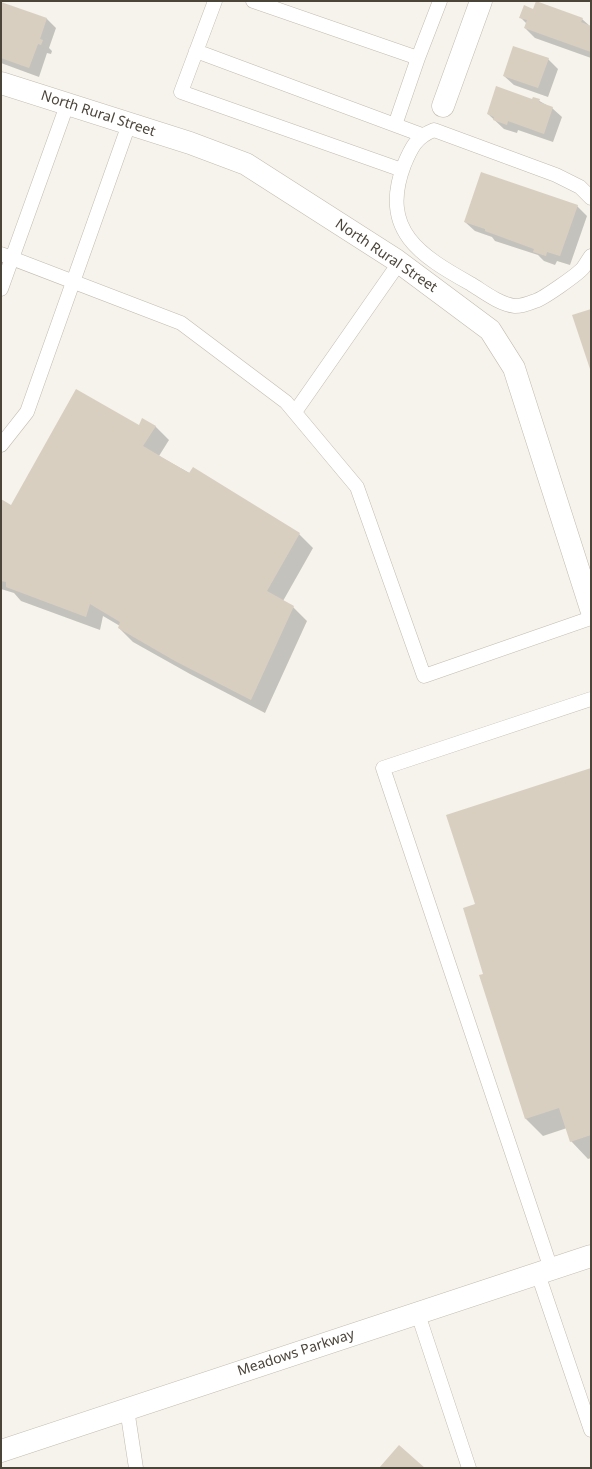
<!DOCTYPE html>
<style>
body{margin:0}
#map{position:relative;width:592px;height:1469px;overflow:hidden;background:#f6f3ec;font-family:"Noto Sans",sans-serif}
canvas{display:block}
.frame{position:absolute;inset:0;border:2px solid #4b4439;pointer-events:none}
</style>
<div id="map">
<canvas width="592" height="1469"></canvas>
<div class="frame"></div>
</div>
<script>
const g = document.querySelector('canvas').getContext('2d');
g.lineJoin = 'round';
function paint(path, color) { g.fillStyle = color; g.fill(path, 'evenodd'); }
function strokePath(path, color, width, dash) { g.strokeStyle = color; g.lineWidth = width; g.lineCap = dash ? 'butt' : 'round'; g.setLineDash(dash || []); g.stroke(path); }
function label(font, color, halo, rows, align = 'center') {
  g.font = font + ' "Noto Sans",sans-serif'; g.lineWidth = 4; g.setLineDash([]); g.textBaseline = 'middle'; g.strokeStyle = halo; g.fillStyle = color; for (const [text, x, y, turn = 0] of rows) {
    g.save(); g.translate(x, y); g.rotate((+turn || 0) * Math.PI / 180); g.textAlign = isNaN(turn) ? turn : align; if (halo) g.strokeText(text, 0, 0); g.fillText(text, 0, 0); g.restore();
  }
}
const shadow = new Path2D(`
 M1 3 47 19 56 28 49 48 52 51 51 54 47 53 39 77 1 63Z
 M534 10 582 19 591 27V58L535 38 525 28 527 24 520 17Z
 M548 59 558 69 548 97 514 85 504 76Z
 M534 98 552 108 562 117 553 142 518 130 517 133 504 129 488 114 533 100Z
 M577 206 587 216 570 265 557 261 555 265 544 261 538 255 495 241 492 237 475 231 465 222Z
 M139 426H155L169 440 159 456 299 534 313 548 283 601 293 607 307 621 265 713 190 674 133 642 119 628 120 626 103 616 100 630 21 601 14 593 1 589V501L11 506Z
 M591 769V1158L588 1159 571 1141 567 1128 543 1136 526 1119 480 976 484 975 476 904Z`);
const building = new Path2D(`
 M536 1 583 18 581 22 591 26V52L524 28 527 20 519 18 524 5 533 9Z
 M1 2 47 18 40 39 43 40 41 45 38 44 29 68 1 58Z
 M513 46 549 58 538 88 503 76Z
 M496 86 532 99 533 97 540 99 539 102 553 107 544 134 508 121 507 125 493 120 494 117 487 114Z
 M481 172 578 205 560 256 547 252 546 256 533 252 534 249 485 231V229L464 222Z
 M591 309V372L572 315Z
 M76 389 139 425 142 418 156 426 143 446 189 473 193 467 300 533 267 591 294 606 251 700 175 661 118 628 120 622 90 604 86 617 6 587V582L1 581V499L11 505Z
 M591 768V1135L570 1142 559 1108 525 1119 479 975 483 974 463 908 475 904 446 815Z
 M399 1445 425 1468H379Z`);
const service = new Path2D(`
 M215 1 181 92 402 170
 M253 1 418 58 440 1
 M196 51 422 135
 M395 125 418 58
 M591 198 580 187 556 175 434 130C416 137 411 148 404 165 379 231 421 256 471 284 484 292 499 304 515 306 520 306 530 303 535 301 543 299 578 274 583 268 586 264 588 260 591 256
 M1 254 181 323 286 402 357 487 424 676 591 618
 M1 289 67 105
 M295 412 399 263
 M1 445 27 412 129 124
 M551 1269 383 768 591 699
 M538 1274 591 1430
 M418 1314 469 1468
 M127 1409 136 1468`);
const minor = new Path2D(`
 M1 83 190 143 246 164 396 260 490 330 514 368 591 609
 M443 106 481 1
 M1 1451 591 1256`);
const streetNames = [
 ["North Rural Street",98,114,18],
 ["North Rural Street",386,256,34],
 ["Meadows Parkway",296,1353,-18]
];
paint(shadow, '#0003');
paint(building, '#d8cfc1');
strokePath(service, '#c2bbae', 15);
strokePath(minor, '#c2bbae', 23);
strokePath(service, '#fff', 14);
strokePath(minor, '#fff', 22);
label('14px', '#4b4439', '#fff', streetNames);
</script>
